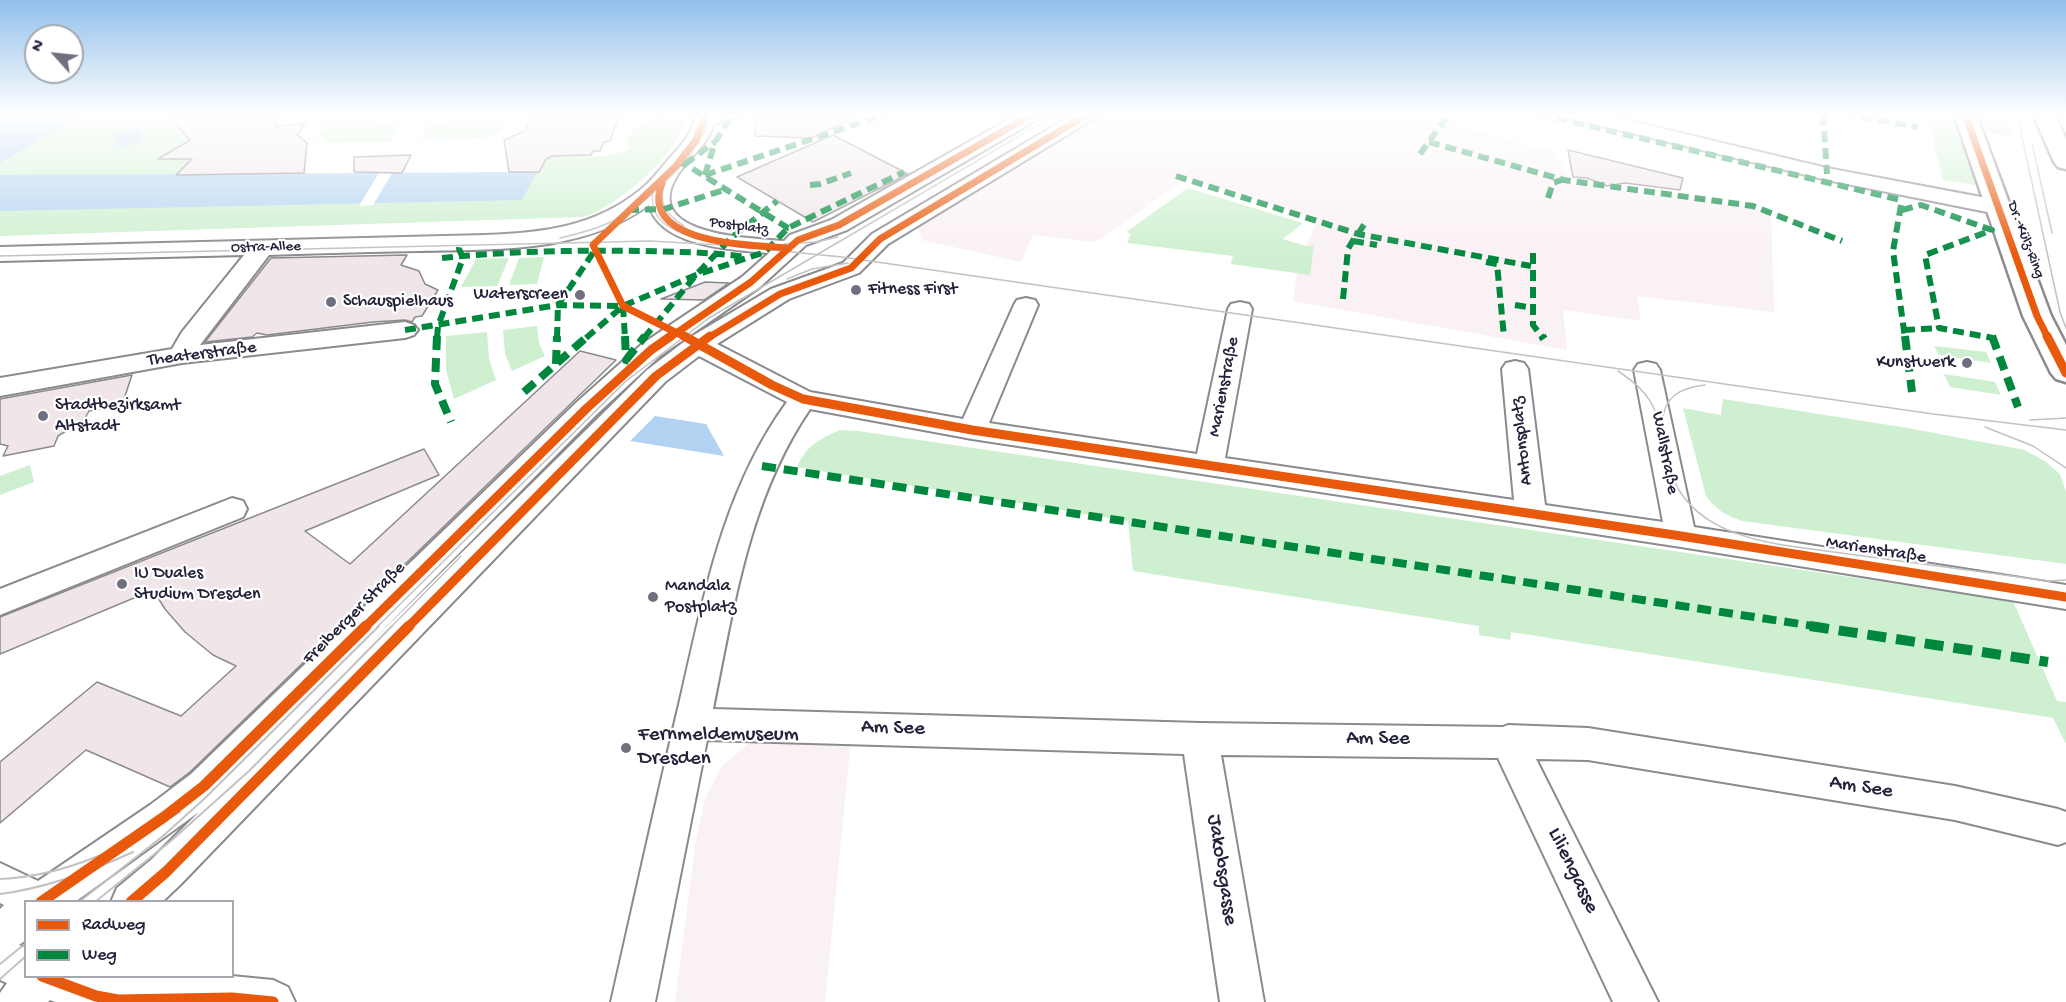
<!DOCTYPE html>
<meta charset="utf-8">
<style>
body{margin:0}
#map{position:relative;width:2066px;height:1002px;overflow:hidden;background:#fff;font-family:"Gochi Hand",sans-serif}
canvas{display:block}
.legend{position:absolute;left:24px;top:900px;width:210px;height:78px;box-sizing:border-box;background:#fff;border:2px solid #a7a7b1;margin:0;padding:8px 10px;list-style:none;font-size:18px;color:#22223b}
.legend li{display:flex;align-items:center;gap:12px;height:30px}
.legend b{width:30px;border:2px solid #a7a7b1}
.north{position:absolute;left:24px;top:24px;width:60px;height:60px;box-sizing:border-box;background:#fff;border:2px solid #a7a7b1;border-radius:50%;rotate:297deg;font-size:16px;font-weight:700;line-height:24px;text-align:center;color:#22223b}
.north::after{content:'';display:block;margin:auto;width:21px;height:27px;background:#6f6f80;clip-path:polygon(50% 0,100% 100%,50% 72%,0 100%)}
</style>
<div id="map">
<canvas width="2066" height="1002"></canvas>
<ul class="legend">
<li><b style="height:8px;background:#e8590c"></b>Radweg</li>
<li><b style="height:8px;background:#00873e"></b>Weg</li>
</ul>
<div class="north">N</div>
</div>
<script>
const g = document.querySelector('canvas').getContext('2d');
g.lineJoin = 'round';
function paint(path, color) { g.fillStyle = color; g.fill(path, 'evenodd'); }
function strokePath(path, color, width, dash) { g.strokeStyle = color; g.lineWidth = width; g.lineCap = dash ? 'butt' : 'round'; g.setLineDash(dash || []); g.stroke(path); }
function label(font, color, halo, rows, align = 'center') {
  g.font = font + ' "Gochi Hand",sans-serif'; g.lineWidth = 4.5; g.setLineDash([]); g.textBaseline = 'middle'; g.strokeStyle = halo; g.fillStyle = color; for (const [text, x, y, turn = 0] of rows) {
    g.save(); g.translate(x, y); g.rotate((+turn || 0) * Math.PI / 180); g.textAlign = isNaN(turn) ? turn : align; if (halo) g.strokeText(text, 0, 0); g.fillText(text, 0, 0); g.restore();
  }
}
const built = new Path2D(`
 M1094 114H1413L1555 152 1571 183 1771 210 1774 312 1637 296 1641 321 1563 310 1567 350 1293 301 1297 273 1317 219 1189 177 1095 242 1033 235 1021 262 922 240 915 224Z
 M775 735 851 738 825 1002H675L696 840 705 799 722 766 748 744Z`);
const green = new Path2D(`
 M0 114H177C174 125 181 129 190 134L193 159 177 175 539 172 545 159 552 156C577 155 609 161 630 148L627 141C635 117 666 114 687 115 683 150 616 209 582 217L0 236Z
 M333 114H337L330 125 338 115 361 114 362 118H368L369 122H375L373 125 400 126 392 140 387 142 325 143 326 139 316 138Z
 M470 114H483V120L486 117 485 114H509L500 132 483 138 423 140 424 138 420 139 428 125 456 121 462 117 465 119Z
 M1927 114H1952L1975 185 1943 180Z
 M1979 114H2006L2010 137 1986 132Z
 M1188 188 1303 223 1283 239 1306 246 1314 245 1310 275 1231 264 1233 256 1127 243 1131 234 1126 232Z
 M544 257 537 284 509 285 519 258Z
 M509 258 497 286 461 287 476 259Z
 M537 326 539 343 545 356 512 371 505 354 503 330Z
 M487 332 489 359 496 380 454 399 446 370V336Z
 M1934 346 1986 352 1991 363 1939 355Z
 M1944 374 1995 382 2001 395 1950 387Z
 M1723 399 1902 427 2025 450 2046 462 2060 474 2066 492V564L1742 521C1727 516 1716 510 1706 496L1683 408 1721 415Z
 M840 430 858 431 2013 601 2057 701 2066 702V744L2053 718 1511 632 1510 640 1479 635V626L1133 571 1128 521 797 467C806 446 819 439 840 430Z
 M30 465 34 482 0 495V476Z`);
const water = new Path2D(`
 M0 114H85L0 163Z
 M135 127 139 128 144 138 143 141 127 147 118 146 113 134Z
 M537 172 522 200 0 211V175Z
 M655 416 706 424 724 456 630 441Z`);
const pier = new Path2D(`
 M379 173H392L373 205 359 206Z`);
const building = new Path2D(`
 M167 114H275L276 126 305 124 297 135 307 143 304 173 176 175 192 159H158L190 140Z
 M620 114 610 141 604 142 600 151H593L591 155 552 156 546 159 539 172H509L504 140 525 131 531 117Z
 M762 114H861L812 138 755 136 756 121Z
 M833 135 908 174 813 222 737 177Z
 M1568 150 1683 178 1680 190 1625 183 1607 186 1587 178 1573 177Z
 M411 155 402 173 354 172V157Z
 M407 255 401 265 419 271 425 284 438 290 422 316 415 317 412 322 405 320 373 322 267 335 257 333 252 337 205 342 271 258Z
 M705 282 729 283 704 300 661 299Z
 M580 351 616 360 190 772 170 787 86 750 0 823V762L97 682 181 716 236 666 213 655 185 632 165 609 153 590 0 654V617L424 449 439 475 305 531 350 564Z
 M132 375 122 405 89 411 84 420 58 436 54 446 3 456 8 446 0 444V399Z`);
const minor = new Path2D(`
 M696 114H743L740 118 714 123C708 146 689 157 677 176 640 236 751 238 784 241L790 235 831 220 1018 114H1043L1040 118 847 230 806 245 760 287 660 356 597 414 374 639 647 370 689 338 771 289 843 263 872 234 1074 114H1098L1095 118 888 244 859 273 789 299 717 344 810 392 963 419 1014 305 1017 300 1026 298 1035 300 1038 305 989 423 1197 454 1228 309 1231 304 1240 302 1249 304 1252 309 1225 458 1514 500 1502 369 1506 363 1515 361 1524 363 1528 369 1545 505 1663 522 1634 370 1638 364 1647 362 1656 364 1660 370 1694 527 2066 585V609L1681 547 972 439 810 409C749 498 734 606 713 709L1200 723 1503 727 1508 725 1588 728 1955 786 2058 809 2066 812V842L2058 845 1955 820 1588 760 1536 759 1658 1002H1613L1498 758 1221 755 1264 1002H1220L1184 754 707 740 655 1002H611C634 901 656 800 680 700 704 596 723 490 787 402L699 356 665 382 180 885 162 902H111L117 888 152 859 199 812 75 902H26V940L19 945 26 948V976L118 978 232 976 273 980 288 987 295 1002H55L50 1000 48 1002H0V993L7 983 0 980V909L4 905 0 903V863L38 881 150 805 191 774 577 402 642 344 742 277 769 253C733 250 660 247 649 205 583 253 498 249 420 251 370 252 319 253 269 255L200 345 405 322 414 325 418 330 414 335 405 338 182 363 0 396V378L172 349 182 332 244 255 0 261V247L485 235C541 233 595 227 640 190 651 182 659 170 668 160 681 145 693 134 696 114Z
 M1565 114H1601L1827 168 1997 200 2005 202 2008 207 2005 212 1997 214 1827 180 1568 118Z
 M232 498 243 501 247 509 243 517 0 615V589Z`);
const major = new Path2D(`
 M1954 114H1976L2051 316 2066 345V382L2056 379 2051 373 2023 316Z
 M2033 114H2055L2066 140V169L2058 167 2054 162Z`);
const tramFar1 = new Path2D(`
 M2017 114 2060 312 2066 328
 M2032 143 2052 233
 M665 183C657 203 667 215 684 226
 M653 192C648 221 674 232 698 239
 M560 238C578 234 596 229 613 221 647 204 703 153 710 114
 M784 244 816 242 838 237
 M0 256 650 241 722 245 842 257 1933 414 2066 430
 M787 279 812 269 848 263
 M1618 371C1662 400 1656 417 1668 464 1683 521 1736 538 1789 546L2049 581 2066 580
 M2030 420 2066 418
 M1662 423C1664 396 1680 388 1705 385
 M1985 427 2033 446 2066 468
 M377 627 626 381 709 318 1057 114
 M391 627 461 556`);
const tram = new Path2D(`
 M0 879C67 876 125 847 180 812
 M0 894C47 888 90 872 133 852
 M79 902 163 836 203 800 379 626
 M95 902 172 840 249 771 392 626
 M0 964 26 943
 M0 979 26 956`);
const quietFar2 = new Path2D(`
 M1540 114 1901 200
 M1823 114 1827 174
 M1845 114 1918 127
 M1429 142 1564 180 1753 206 1842 241
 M1420 154 1446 118
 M677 163 685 164 788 228H793
 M685 164 715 142
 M705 175 886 114
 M705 175 715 142 732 115
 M1176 176 1358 234 1531 266
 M810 185 820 184 851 173
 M1548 198 1553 183 1564 179
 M1901 205 1893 251 1905 338
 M628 210 664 209 727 189
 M1902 210 1921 205 1992 230 1925 255 1939 328 1993 338
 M1358 234 1367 220
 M1353 241 1377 245
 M1533 253V325L1543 338
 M442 258C509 251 577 250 645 251 679 252 712 252 746 257
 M1486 262 1497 264 1504 337
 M1343 299 1348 249 1355 237
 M1515 305 1533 308
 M623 306 625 338
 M405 330 558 305 623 306 696 275 765 252 788 228 904 172
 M1904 330 1939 328
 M437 338 438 326 463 258 459 249 460 243
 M557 338 558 305 595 250
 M586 338 623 306
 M644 338 696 275 731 238 777 201`);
const quietFar1 = new Path2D(`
 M437 336 435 384 451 422
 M625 336 626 360 629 361
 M1542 336 1544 339
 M1905 336 1912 392
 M1992 336 2018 407
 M626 360 645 336
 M556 364 557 336
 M524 392 588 336
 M762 466 1820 627`);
const quiet = new Path2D(`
 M1810 626 2048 662`);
const cyclewayFar2 = new Path2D(`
 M1965 114 2037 316 2048 338
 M662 183C638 245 753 245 789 248
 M669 338 751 282 798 240 839 225 1033 114
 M687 338 623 306 593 245 676 166 696 140 706 114
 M708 338 780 294 851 268 880 239 1088 114`);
const cyclewayFar1 = new Path2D(`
 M684 336 772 385 803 399 972 430 1681 536 2066 597
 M2047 336 2066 373
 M365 627 587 408 651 350 671 336
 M408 627 656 376 710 336`);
const cycleway = new Path2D(`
 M41 902 164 817 204 786 366 626
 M131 902 166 872 409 626
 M42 976 96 996 118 1000 232 998 273 1002`);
const markers = [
 [856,290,6,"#6f6f80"],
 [580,295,6,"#6f6f80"],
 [331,302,6,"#6f6f80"],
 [1967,363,6,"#6f6f80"],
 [43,416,6,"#6f6f80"],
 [122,584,6,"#6f6f80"],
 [653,597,6,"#6f6f80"],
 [626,748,6,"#6f6f80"]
];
const farStreetnames = [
 ["Postplatz",739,227,8],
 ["Dr.-Külz-Ring",2025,240,69],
 ["Ostra-Allee",266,248,-1]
];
const poiNames = [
 ["Fitness First",868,290],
 ["Waterscreen",568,295,"right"],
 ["Schauspielhaus",343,302],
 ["Kunstwerk",1955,363,"right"],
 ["Stadtbezirksamt",55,406],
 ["Altstadt",55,427],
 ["IU Duales",134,574],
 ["Studium Dresden",134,595],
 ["Mandala",665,587],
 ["Postplatz",665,608]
];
const streetNames = [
 ["Theaterstraße",202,355,-7],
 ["Marienstraße",1225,387,-79],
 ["Antonsplatz",1523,441,-96],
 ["Wallstraße",1664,453,79],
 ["Marienstraße",1876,551,9],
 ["Freiberger Straße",355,614,-45]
];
const nearStreetnames = [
 ["Am See",893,729,2],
 ["Am See",1378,740],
 ["Am See",1861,788,9],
 ["Jakobsgasse",1221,870,81],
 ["Liliengasse",1572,871,64]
];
const nearPoinames = [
 ["Fernmeldemuseum",638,736],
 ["Dresden",638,760]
];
paint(built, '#faf1f4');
paint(green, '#cef0d0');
paint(water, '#b1d2f0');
paint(pier, '#fff');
paint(building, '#f0e6ea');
strokePath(building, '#8a8a8f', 1.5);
strokePath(minor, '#8a8a8f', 4);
strokePath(major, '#8a8a8f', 5);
paint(minor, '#fff');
paint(major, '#fff');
strokePath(tramFar1, '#c2c2c4', 1.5);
strokePath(tram, '#c2c2c4', 2);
strokePath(quietFar2, '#00873e', 6, [11, 6]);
strokePath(quietFar1, '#00873e', 8, [14, 8]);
strokePath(quiet, '#00873e', 10, [19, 10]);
strokePath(cyclewayFar2, '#e8590c', 7);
strokePath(cyclewayFar1, '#e8590c', 9);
strokePath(cycleway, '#e8590c', 11);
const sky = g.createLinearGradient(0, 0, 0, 255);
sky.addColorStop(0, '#92c0eb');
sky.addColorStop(0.45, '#fff');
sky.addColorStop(1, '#ffffff00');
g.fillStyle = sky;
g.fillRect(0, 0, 2066, 255);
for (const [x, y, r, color] of markers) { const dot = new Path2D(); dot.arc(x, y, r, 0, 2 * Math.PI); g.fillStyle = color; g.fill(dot); strokePath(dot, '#fff', 2); }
label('15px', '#22223b', '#fff', farStreetnames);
label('18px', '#22223b', '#fff', poiNames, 'left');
label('18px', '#22223b', '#fff', streetNames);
label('21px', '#22223b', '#fff', nearStreetnames);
label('21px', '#22223b', '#fff', nearPoinames, 'left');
</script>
